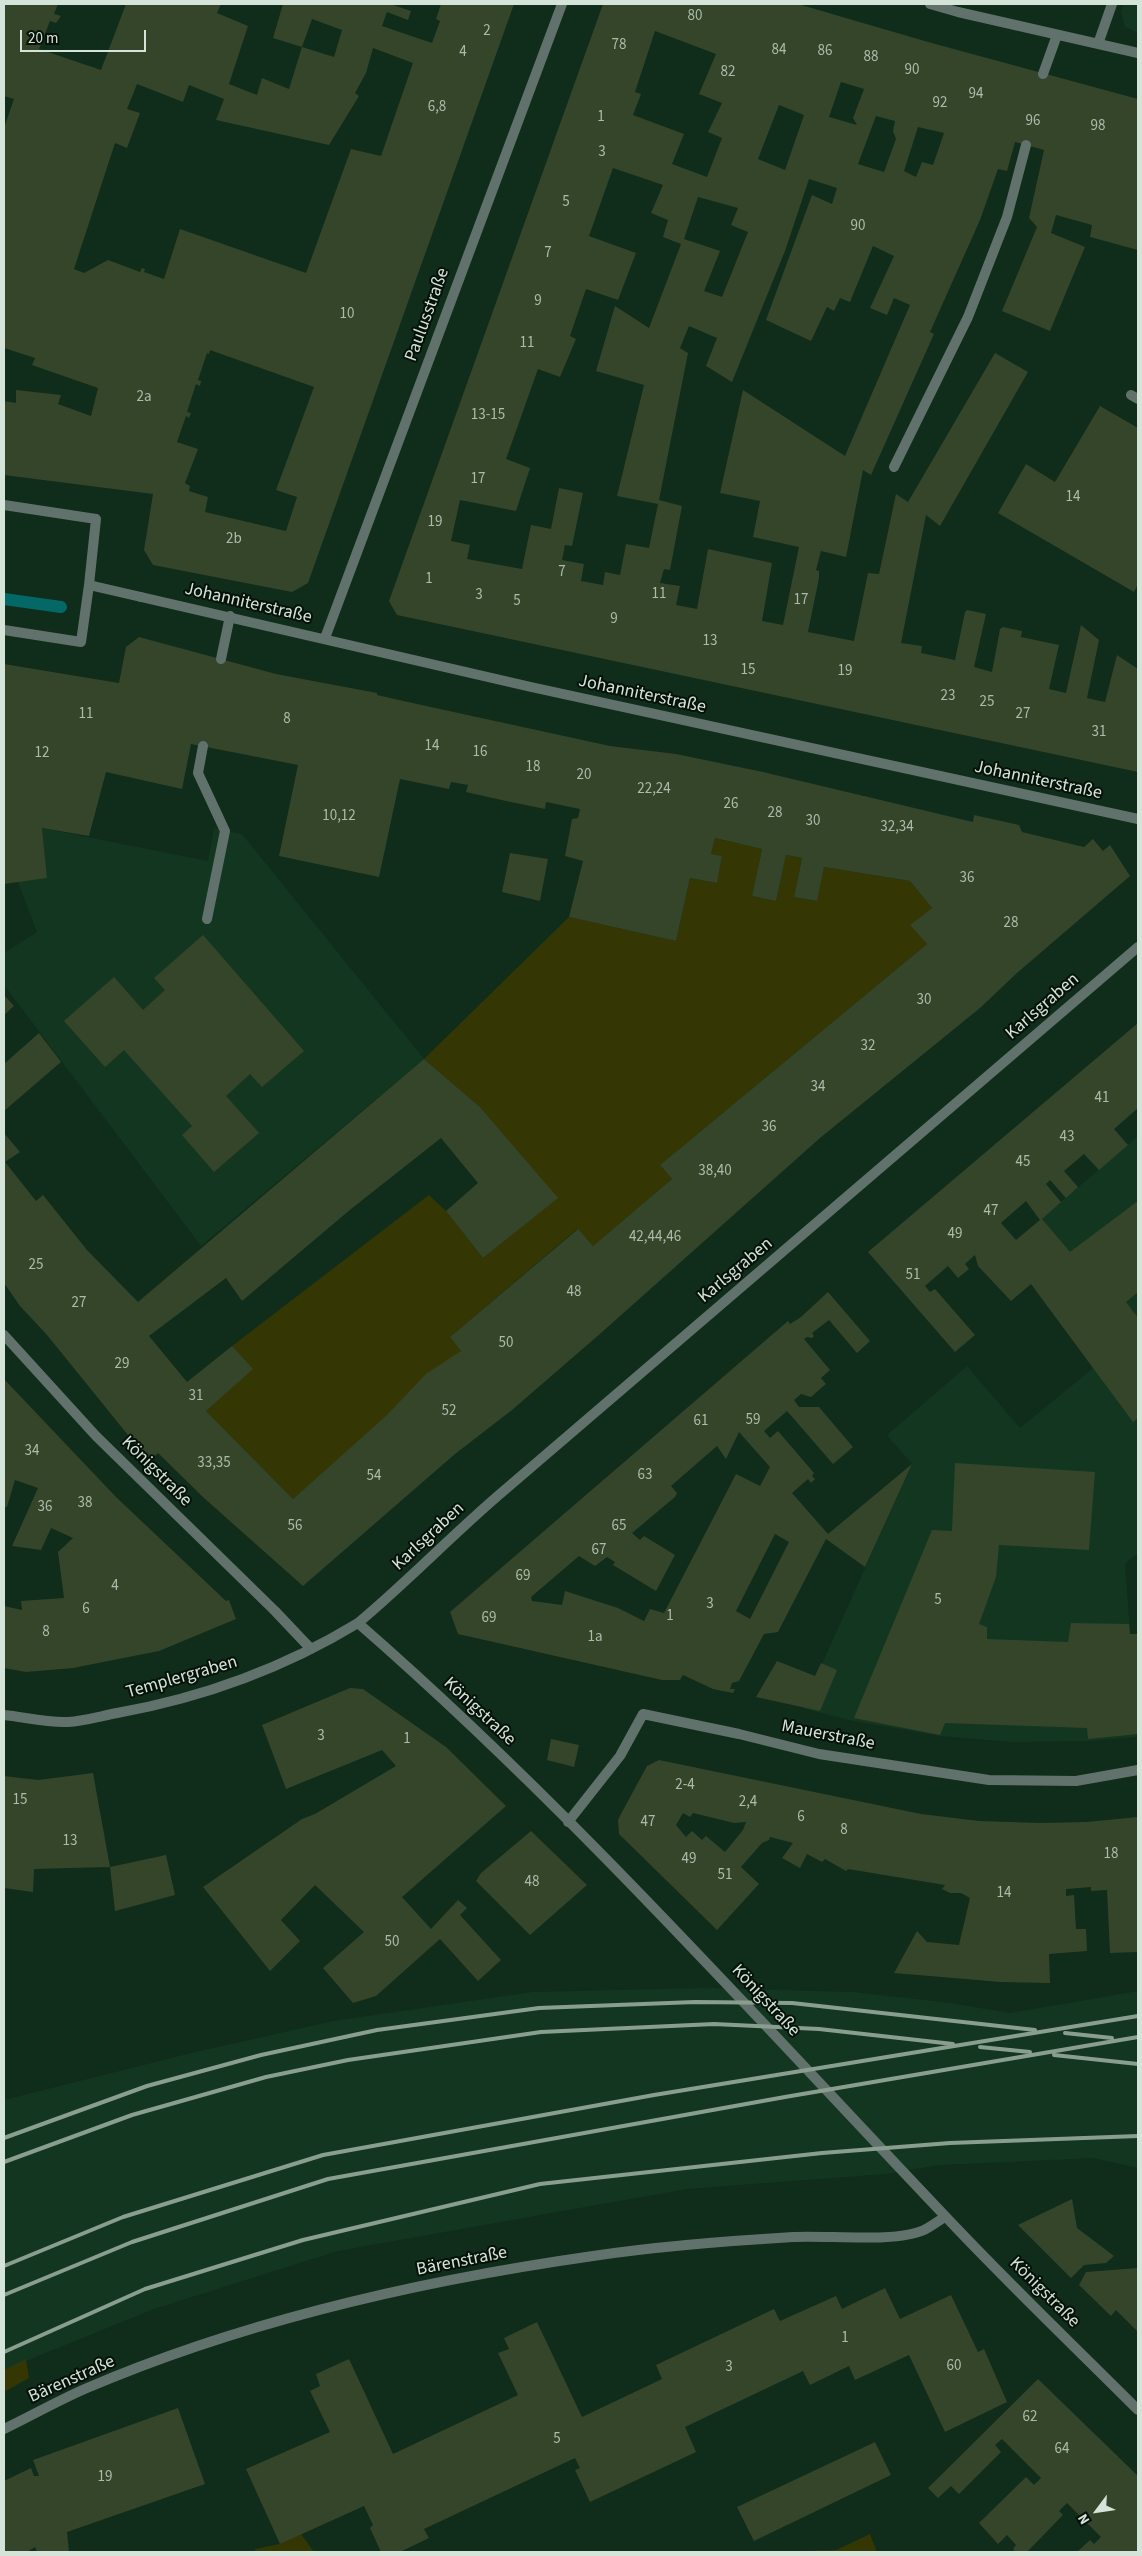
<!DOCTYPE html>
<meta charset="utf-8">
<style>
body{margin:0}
#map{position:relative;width:1142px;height:2556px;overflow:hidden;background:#102c1a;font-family:"Source Sans 3",sans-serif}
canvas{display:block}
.frame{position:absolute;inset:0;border:5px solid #d4e4d8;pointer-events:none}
.north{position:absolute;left:1072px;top:2486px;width:50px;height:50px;-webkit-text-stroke:4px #061109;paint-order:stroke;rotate:239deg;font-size:14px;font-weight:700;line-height:20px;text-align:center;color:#d4e4d8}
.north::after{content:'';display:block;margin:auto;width:18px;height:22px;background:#d4e4d8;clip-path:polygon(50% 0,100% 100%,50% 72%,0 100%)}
.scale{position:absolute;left:20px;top:30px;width:126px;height:22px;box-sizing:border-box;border:2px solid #d4e4d8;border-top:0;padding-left:6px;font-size:15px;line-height:18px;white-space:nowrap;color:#d4e4d8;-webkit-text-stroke:4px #061109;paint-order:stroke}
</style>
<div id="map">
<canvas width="1142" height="2556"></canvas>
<div class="frame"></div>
<div class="north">N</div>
<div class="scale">20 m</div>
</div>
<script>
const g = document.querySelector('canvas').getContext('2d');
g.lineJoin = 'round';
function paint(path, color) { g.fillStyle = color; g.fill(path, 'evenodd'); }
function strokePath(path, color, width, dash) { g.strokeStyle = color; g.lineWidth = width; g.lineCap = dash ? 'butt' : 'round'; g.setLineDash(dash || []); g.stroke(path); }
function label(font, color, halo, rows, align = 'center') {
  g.font = font + ' "Source Sans 3",sans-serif'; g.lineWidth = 4; g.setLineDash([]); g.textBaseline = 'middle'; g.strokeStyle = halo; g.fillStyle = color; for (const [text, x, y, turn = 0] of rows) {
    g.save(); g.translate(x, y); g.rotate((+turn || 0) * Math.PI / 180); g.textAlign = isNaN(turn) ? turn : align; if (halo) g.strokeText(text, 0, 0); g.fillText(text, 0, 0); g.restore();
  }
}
const built = new Path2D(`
 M1124 4H1138V33L1125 27 1121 11Z
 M42 828 208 861 214 828 242 834 424 1059 201 1246 4 985V953L37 932 17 880 47 878Z
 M1138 1136V1553L1125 1564 1138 1737 1087 1741 1012 1742 940 1736 849 1720 802 1708 912 1464 887 1435 967 1366 1020 1428 1093 1368 1031 1284 1016 1240Z
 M704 1988 853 1992 951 2003 1010 2013 1138 1991V2168L1093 2158 941 2165 885 2174 687 2189 338 2251 154 2309 4 2370V2100L187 2054 333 2021 532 1992Z`);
const green = new Path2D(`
 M715 838 762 849 752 896 776 901 786 855 802 858 794 897 816 901 824 867 910 881 932 908 910 925 927 944 660 1165 672 1179 593 1246 577 1229 450 1337 461 1351 293 1499 206 1411 252 1369 232 1346 429 1195 446 1211 483 1258 557 1198 480 1107 424 1059 569 917 676 941 690 878 717 883 722 856 711 854Z
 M26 2359 29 2378 4 2392V2370Z
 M301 2534 314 2552H256L255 2549 280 2544Z
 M870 2534 877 2552H767L836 2550Z`);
const stream = new Path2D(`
 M4 599 61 607`);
const building = new Path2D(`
 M4 4H58L54 14 61 16 56 23 50 21 39 49 101 70 126 4H221L217 13 248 26 229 84 257 95 262 78 289 89 302 47 334 57 342 30 312 19 302 47 273 38 283 4H390L411 11 408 20 387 12 382 26 432 43 440 21 436 19 441 4H514L308 583 292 592 153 565 144 550 153 494 4 475V401L16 403V390L61 395 58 404 91 416 98 388 32 365 35 358 4 348V128L14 99 4 96ZM373 48 413 63 381 156 351 149 306 273 180 229 164 279 144 272 145 269 142 268 140 272 108 260 84 273 74 269 115 143 127 148 140 113 127 109 137 84 183 102 189 85 224 99 216 120 329 145 359 96 355 93 366 73ZM210 350 314 387 276 490 297 497 286 531 205 512 208 497 189 491 190 486 185 483 198 449 177 442 186 416 189 418 191 413 187 412 196 384 200 386 201 381 198 380 207 353 209 354Z
 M603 4H798L928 42 1138 99V250L1090 237 1092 225 1056 215 1051 233 1085 247 1050 331 1002 311 1037 227 1029 218 1044 150 1015 142 1007 171 998 169 980 220 930 332 934 334 871 475 863 470 846 557 821 551 816 570 819 571V578L808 632 854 641 868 573 879 574 896 494 908 502 995 353 1028 372 940 526 926 515 901 643 922 646 921 653 955 660 965 612 967 610 986 614 974 667 992 672 1000 629 1003 627 1022 631 1021 637 1059 645 1049 689 1066 693 1081 625 1099 640 1087 698 1105 702 1117 655 1138 669V772L397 615 389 601ZM655 31 716 54 699 94 722 103 708 132 722 138 707 177 672 164 684 134 633 115 641 94 635 92ZM841 82 864 89 853 118 857 125 829 117ZM779 105 804 115 785 170 758 159ZM876 116 895 121 893 131 896 139 884 172 858 164ZM918 127 944 133 933 165 922 162 916 177 904 171ZM613 168 663 185 651 213 668 220 663 237 681 244 649 328 615 306 596 371 644 385 617 496 658 504 649 548 626 544 620 575 605 572 603 585 581 581 584 564 562 560 565 545 572 546 583 493 559 488 551 529 531 525 522 569 467 559 470 545 451 541 460 500 516 511 530 468 506 459 538 369 560 377 576 339 570 336 586 289 618 300 636 253 589 236ZM809 179 837 188 832 204 812 195 766 320 811 341 827 307 834 311 840 298 850 302 873 246 894 256 870 308 887 315 894 298 910 305 845 456 743 390 720 493 760 501 753 537 799 547 783 625 762 621 772 563 708 549 697 609 676 605 680 586 660 583 664 569 670 570 682 506 659 500 688 353 680 348 689 326 717 338 706 366 732 382 785 251ZM698 197 738 208 731 225 748 232 722 297 704 291 720 251 684 239Z
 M1100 406 1138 428V584L1134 592 998 513 1026 464 1055 482Z
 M139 637 276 674 377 693V695L417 704 610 746 676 754 763 772 973 822 974 815 1019 825 1022 832 1084 847 1093 839 1103 851 1110 845 1130 876 1017 973 980 1008 820 1138 601 1333 512 1410 455 1454 303 1586 204 1498 158 1453 149 1461 47 1335 20 1306 4 1283V1133L20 1152 5 1162 36 1201 43 1195 87 1250 138 1302 424 1059 480 1107 558 1198 483 1258 446 1211 478 1183 441 1138 351 1209 242 1301 226 1278 149 1336 187 1382 232 1346 253 1369 206 1411 293 1499 387 1415 426 1374 461 1351 450 1337 578 1229 593 1246 672 1179 660 1165 927 944 910 925 932 908 910 881 824 867 817 901 794 897 802 858 786 855 776 901 752 896 762 849 715 838 711 854 722 856 717 883 690 878 676 941 569 917 583 861 565 856 572 819 578 818 580 809 546 802 545 809 506 801 466 792 468 785 451 782 449 789 400 779 379 877 279 856 298 765 191 744 182 789 106 772 89 836 42 828 47 878 4 884V664L119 683 126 647Z
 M510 853 548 859 540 901 502 892Z
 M203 935 304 1051 262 1087 250 1074 226 1096 259 1133 214 1172 182 1135 192 1126 124 1050 105 1067 64 1021 114 977 143 1010 165 990 154 978Z
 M4 995 14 1006 4 1015Z
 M1138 1023V1108L1114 1129 1128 1145 1099 1170 1084 1154 1064 1171 1078 1187 1066 1198 1050 1180 1046 1184 1061 1202 1042 1219 1070 1252 1138 1201V1292L1126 1302 1138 1318V1418L1133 1422 1031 1284 1011 1301 978 1266 975 1255 965 1264 969 1269 958 1278 948 1266 925 1286 930 1292 935 1289 975 1335 955 1352 868 1252ZM1026 1201 1040 1220 1016 1240 1001 1223Z
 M39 1033 61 1062 4 1111V1064Z
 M828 1292 870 1341 857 1353 829 1320 812 1333 814 1336 812 1338 807 1337 804 1339 830 1370 821 1378 826 1384 811 1397 801 1394 794 1400 799 1407H819L853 1447 833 1464 787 1411 764 1431 770 1438 778 1431 814 1473 812 1476 815 1479 811 1483 808 1479 792 1493 828 1534 912 1464 865 1567 826 1539 778 1632 764 1634 739 1681 732 1683 730 1689H735L733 1693 713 1689 683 1675 680 1680H662L458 1634 450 1612 788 1321 790 1324 801 1317ZM739 1432 770 1467 760 1486 736 1474 664 1613 650 1609 644 1621 618 1608 565 1591 562 1605 532 1601 531 1597 579 1556 595 1566 607 1557 615 1562 613 1565 656 1591 675 1555 644 1536 640 1540 632 1533 675 1497 677 1493 671 1486 717 1446 726 1459ZM775 1534 789 1542 750 1619 736 1611Z
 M4 1379 116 1497 226 1601 229 1600 236 1619 159 1651 73 1668 26 1672 4 1668V1606L22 1610 21 1601 64 1598 58 1552 73 1538 51 1528 41 1550 12 1546 38 1488 15 1480 7 1507H4Z
 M955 1463 1095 1472 1089 1550 999 1545 996 1577 979 1624 987 1627V1639L1068 1642 1071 1623 1129 1624 1130 1634H1138V1734L1088 1739 1087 1728 945 1723 940 1735 854 1718 932 1530 952 1531Z
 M777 1661 815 1676 821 1663 837 1670 820 1711 756 1697Z
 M350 1688 363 1689 446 1747 506 1806 402 1897 431 1929 458 1900 467 1908 460 1915 501 1960 478 1981 440 1939 376 1996 353 2003 323 1968 364 1932 315 1885 281 1920 300 1941 270 1971 203 1887 302 1819 315 1814 396 1766 382 1750 286 1789 262 1725Z
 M551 1739 579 1745 574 1767 547 1760Z
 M659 1760 921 1814 979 1821 1041 1823 1087 1822 1138 1817V1952L1110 1953 1107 1890 1091 1891V1887L1066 1889V1896L1074 1895 1076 1929H1086L1087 1951 1049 1954 1050 1983 1001 1982 894 1973 917 1931 927 1942 959 1945 970 1898 961 1893H950L942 1889 945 1885 848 1869 846 1871 825 1859 822 1862 807 1854 800 1868 782 1858 793 1843 770 1837 769 1840 762 1843 741 1867 759 1884 717 1930 619 1834 618 1820 622 1812 647 1766ZM683 1813 690 1817 693 1813 734 1823 746 1822 743 1830 725 1852 706 1836 702 1840 692 1831 686 1837 676 1825Z
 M93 1773 110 1867 34 1869 33 1892 4 1888V1776L38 1780Z
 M531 1831 587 1885 530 1935 476 1881 481 1873Z
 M166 1855 175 1895 115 1911 110 1867Z
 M1072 2199 1077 2228 1114 2256 1106 2263 1084 2265 1071 2278 1018 2225Z
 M1138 2268V2332L1116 2310 1111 2316 1079 2285 1086 2272Z
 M885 2288 900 2319 951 2295 978 2352 984 2349 1007 2402 945 2432 909 2355 855 2380 849 2366 810 2385 803 2371 685 2427 696 2452 590 2502 575 2470 580 2468 575 2458 424 2529 429 2538 400 2552H381L370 2528 373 2525 364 2506 280 2544 246 2469 330 2432 310 2391 320 2386 316 2374 349 2359 393 2454 518 2395 498 2353 509 2349 504 2338 537 2322 582 2417 662 2379 656 2365 774 2309 780 2321 836 2296 842 2309Z
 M1038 2379 1138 2476V2552H1077L1090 2540 1094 2544 1101 2537 1067 2503 1059 2511 1063 2515 1027 2552H1015L1013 2549 1016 2545 1007 2535 998 2544 979 2523 1026 2477 1034 2485 1041 2478 1002 2439 995 2445 1001 2452 959 2494 951 2486 938 2498 928 2488Z
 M178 2408 205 2484 67 2532 69 2552H37L35 2547 27 2552H4V2481L31 2468 34 2476H39L33 2460Z
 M875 2442 891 2475 754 2541 737 2507Z`);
const service = new Path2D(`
 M1043 74 1057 35
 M1131 395 1138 399
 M894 467 968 317 1007 217 1026 145
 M221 659 230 616
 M203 746 198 773 225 831 207 919`);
const pedestrian = new Path2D(`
 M4 505 96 519 89 585 141 597
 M4 630 81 642 89 585`);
const minor = new Path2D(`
 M930 4 958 12 1138 53
 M1098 44 1112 4
 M141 597 531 687 1138 819
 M325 638 562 4
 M4 1335 96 1436 275 1611 311 1649
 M4 1715C24 1717 47 1723 68 1722 84 1721 101 1716 117 1713 201 1698 284 1668 358 1623
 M568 1822 620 1756 643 1714 739 1734 819 1754 989 1780 1076 1781 1138 1770
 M4 2429C31 2416 59 2400 87 2388 244 2321 424 2280 593 2256 659 2246 726 2241 793 2237 828 2235 895 2243 924 2230 932 2226 938 2221 945 2217`);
const tertiary = new Path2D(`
 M1138 947C926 1130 712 1311 500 1494 451 1536 407 1582 358 1623 568 1806 754 2015 946 2217 1008 2283 1074 2346 1138 2410`);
const rail = new Path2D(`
 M1065 2033 1112 2038
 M980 2047 1030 2052
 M1054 2055 1138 2064
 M4 2138 147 2086 261 2055 377 2030 539 2008 695 2002 792 2003 1035 2030
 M4 2162 132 2115 266 2077 348 2060 541 2032 714 2024 819 2029 953 2044
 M4 2266 123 2217 323 2155 654 2095 1138 2016
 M4 2295 132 2242 328 2179 785 2097 1138 2037
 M4 2352 145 2289 303 2240 540 2184 822 2153 950 2143 1138 2136`);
const numberNames = [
 ["80",695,17],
 ["2",487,32],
 ["78",619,46],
 ["84",779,51],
 ["86",825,52],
 ["4",463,53],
 ["88",871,58],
 ["90",912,71],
 ["82",728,73],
 ["94",976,95],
 ["92",940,104],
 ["6,8",437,108],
 ["1",601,118],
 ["96",1033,122],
 ["98",1098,127],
 ["3",602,153],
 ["5",566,203],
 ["90",858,227],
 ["7",548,254],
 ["9",538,302],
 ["10",347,315],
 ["11",527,344],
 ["2a",144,398],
 ["13-15",488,416],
 ["17",478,480],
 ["14",1073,498],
 ["19",435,523],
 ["2b",234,540],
 ["7",562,573],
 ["1",429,580],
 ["11",659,595],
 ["3",479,596],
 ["17",801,601],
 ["5",517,602],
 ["9",614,620],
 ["13",710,642],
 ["15",748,671],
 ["19",845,672],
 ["23",948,697],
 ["25",987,703],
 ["11",86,715],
 ["27",1023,715],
 ["8",287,720],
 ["31",1099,733],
 ["14",432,747],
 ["16",480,753],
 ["12",42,754],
 ["18",533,768],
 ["20",584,776],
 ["22,24",654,790],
 ["26",731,805],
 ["28",775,814],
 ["10,12",339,817],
 ["30",813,822],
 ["32,34",897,828],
 ["36",967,879],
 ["28",1011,924],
 ["30",924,1001],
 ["32",868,1047],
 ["34",818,1088],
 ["41",1102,1099],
 ["36",769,1128],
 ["43",1067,1138],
 ["45",1023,1163],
 ["38,40",715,1172],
 ["47",991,1212],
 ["49",955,1235],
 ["42,44,46",655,1238],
 ["25",36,1266],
 ["51",913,1276],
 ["48",574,1293],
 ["27",79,1304],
 ["50",506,1344],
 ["29",122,1365],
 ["31",196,1397],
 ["52",449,1412],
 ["59",753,1421],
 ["61",701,1422],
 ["34",32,1452],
 ["33,35",214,1464],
 ["63",645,1476],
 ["54",374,1477],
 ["38",85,1504],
 ["36",45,1508],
 ["56",295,1527],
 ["65",619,1527],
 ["67",599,1551],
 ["69",523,1577],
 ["4",115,1587],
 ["5",938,1601],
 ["3",710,1605],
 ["6",86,1610],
 ["1",670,1617],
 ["69",489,1619],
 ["8",46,1633],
 ["1a",595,1638],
 ["3",321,1737],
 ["1",407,1740],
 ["2-4",685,1786],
 ["15",20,1801],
 ["2,4",748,1803],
 ["6",801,1818],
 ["47",648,1823],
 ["8",844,1831],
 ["13",70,1842],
 ["18",1111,1855],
 ["49",689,1860],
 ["51",725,1876],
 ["48",532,1883],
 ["14",1004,1894],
 ["50",392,1943],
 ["1",845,2339],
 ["60",954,2367],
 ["3",729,2368],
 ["62",1030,2418],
 ["5",557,2440],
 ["64",1062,2450],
 ["19",105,2478]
];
const streetNames = [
 ["Paulusstraße",428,315,-70],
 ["Johanniterstraße",248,604,13],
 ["Johanniterstraße",642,695,12],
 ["Johanniterstraße",1038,781,12],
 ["Karlsgraben",1043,1007,-41],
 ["Karlsgraben",736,1271,-40],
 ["Königstraße",156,1472,45],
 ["Karlsgraben",429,1537,-43],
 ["Templergraben",182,1678,-16],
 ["Königstraße",479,1712,43],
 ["Mauerstraße",828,1736,11],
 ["Königstraße",765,2001,47],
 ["Bärenstraße",462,2262,-11],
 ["Königstraße",1044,2293,45],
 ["Bärenstraße",72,2380,-24]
];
paint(built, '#133620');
paint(green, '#343703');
strokePath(stream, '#046867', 12);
paint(building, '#35452a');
strokePath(service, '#61726d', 10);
strokePath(pedestrian, '#61726d', 10);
strokePath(minor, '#61726d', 10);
strokePath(tertiary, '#61726d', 10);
strokePath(rail, '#8a9e90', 4);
label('15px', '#acbcac', null, numberNames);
label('18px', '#d4e4d8', '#061109', streetNames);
</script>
